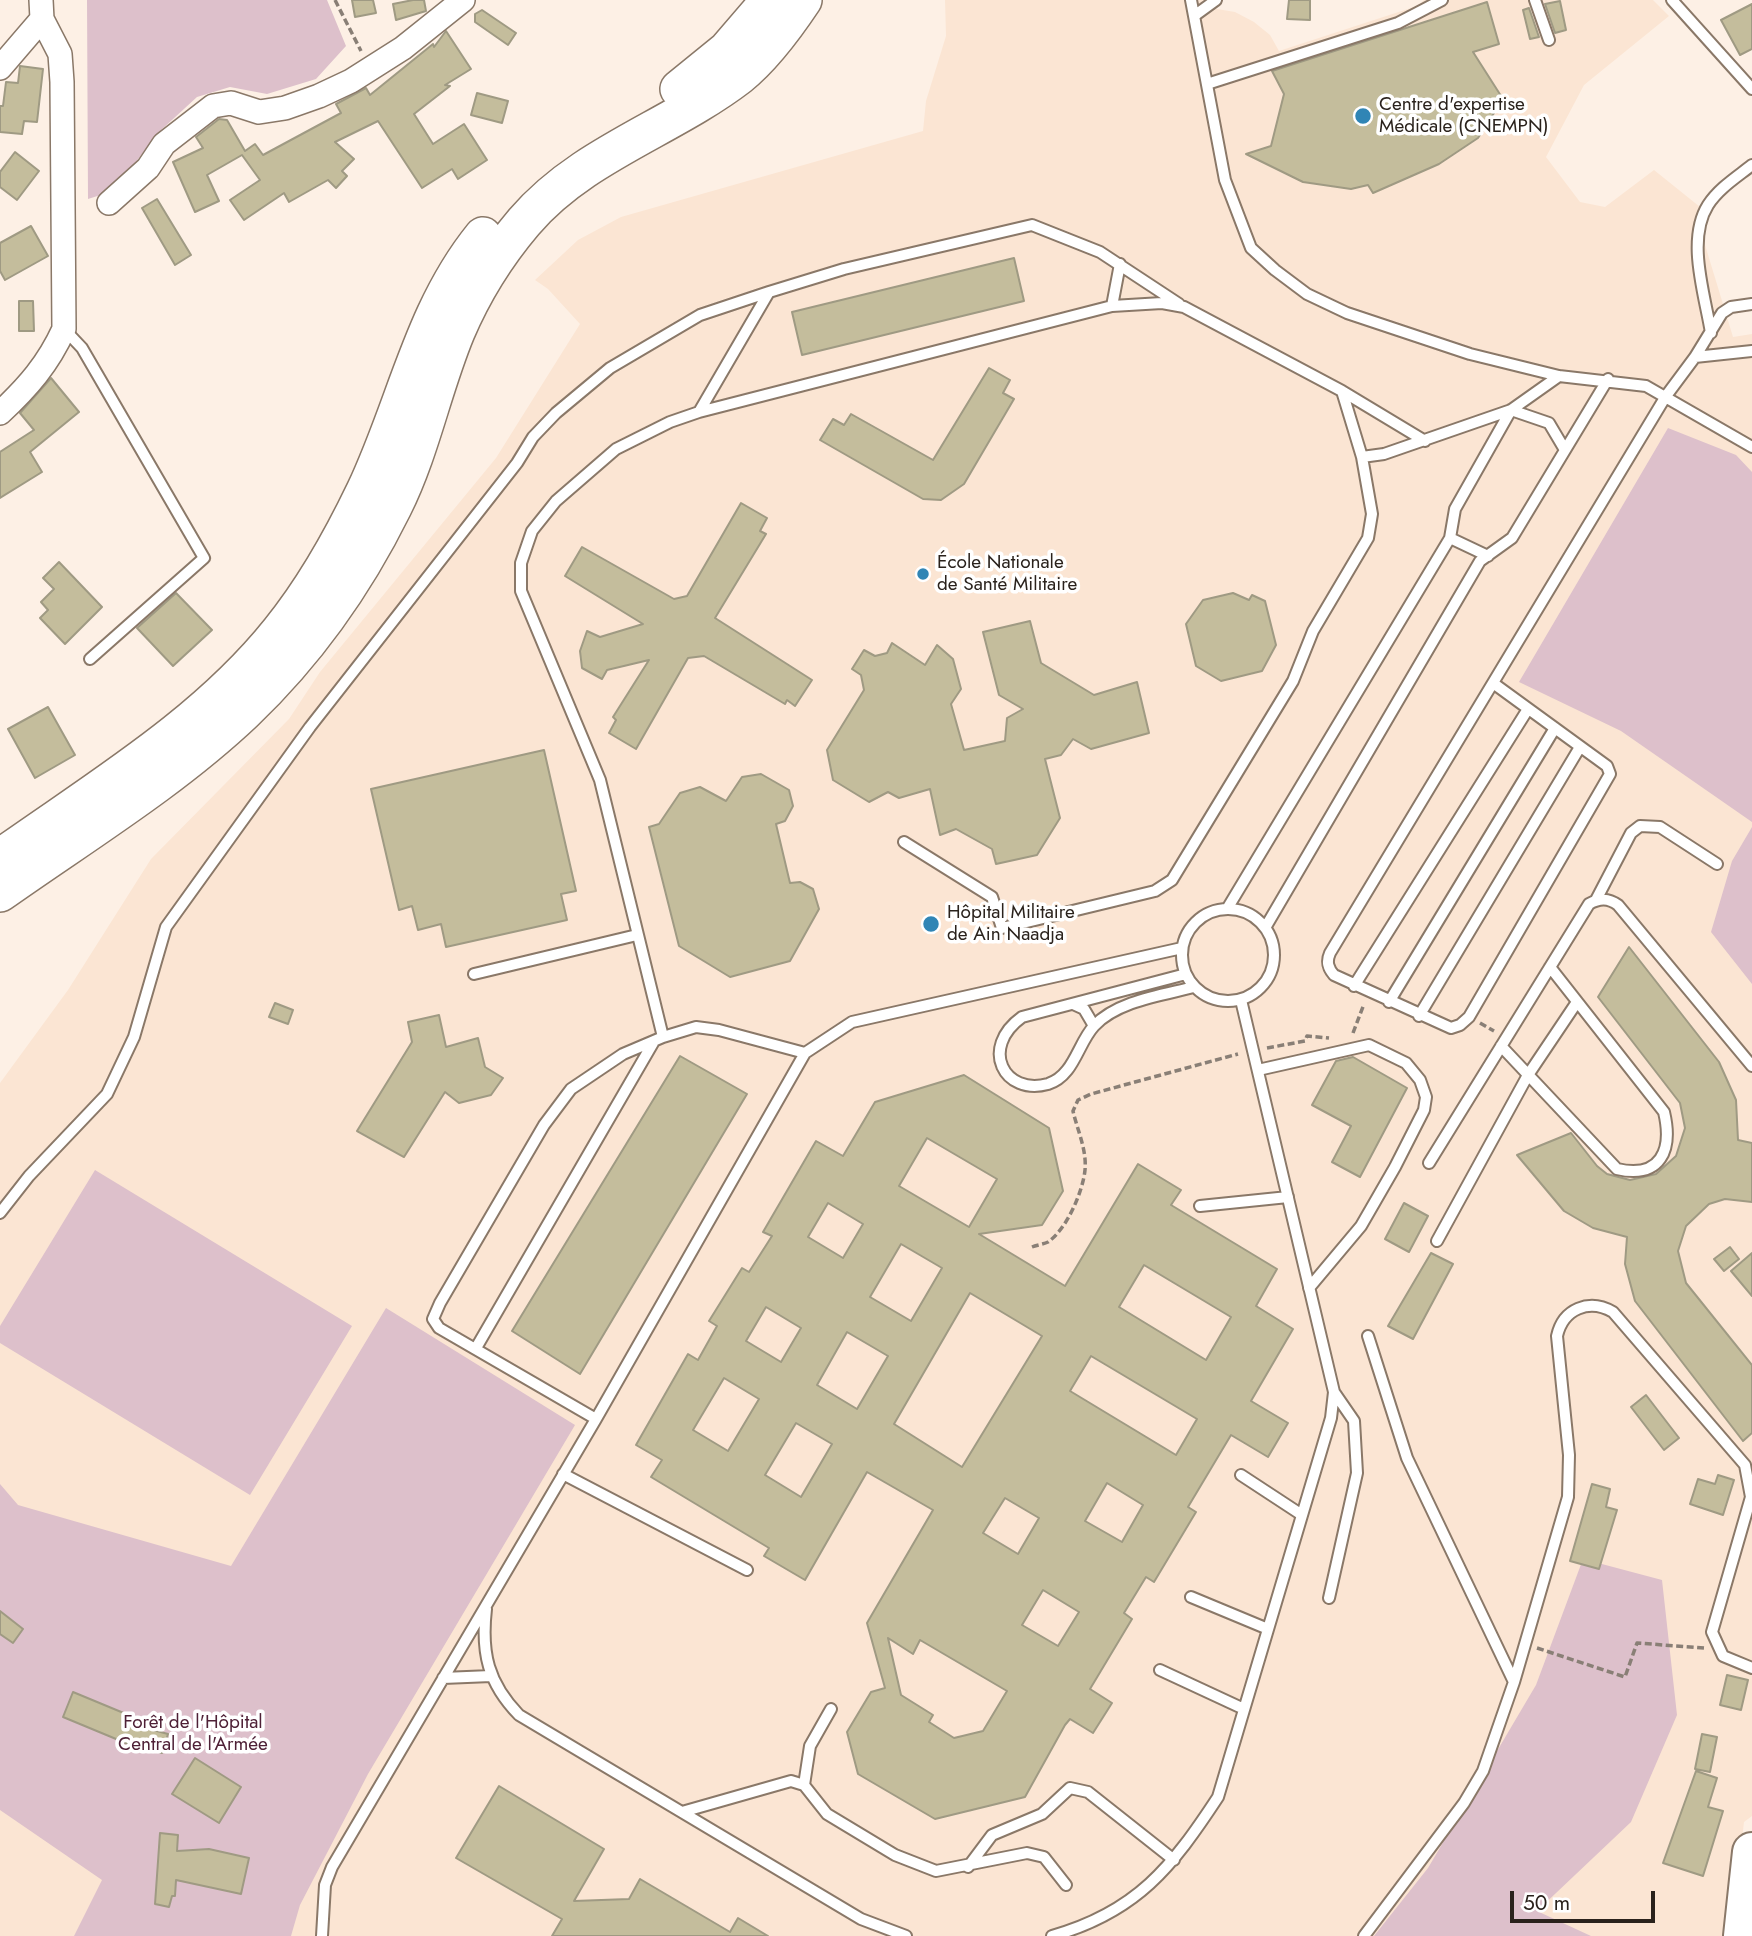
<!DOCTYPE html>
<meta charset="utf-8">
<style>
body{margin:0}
#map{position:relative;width:1752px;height:1936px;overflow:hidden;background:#fdf0e5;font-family:Jost,sans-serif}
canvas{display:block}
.scale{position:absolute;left:1510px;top:1891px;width:145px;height:32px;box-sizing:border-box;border:4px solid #2a221c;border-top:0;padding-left:9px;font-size:21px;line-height:24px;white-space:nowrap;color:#2a221c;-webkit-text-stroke:5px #fff;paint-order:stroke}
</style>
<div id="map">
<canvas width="1752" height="1936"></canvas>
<div class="scale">50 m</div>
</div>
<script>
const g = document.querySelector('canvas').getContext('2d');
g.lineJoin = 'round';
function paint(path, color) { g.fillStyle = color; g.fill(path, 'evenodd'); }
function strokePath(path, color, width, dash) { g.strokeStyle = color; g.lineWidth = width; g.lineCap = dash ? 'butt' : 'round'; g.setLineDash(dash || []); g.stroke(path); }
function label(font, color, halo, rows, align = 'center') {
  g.font = font + ' Jost,sans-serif'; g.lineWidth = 7; g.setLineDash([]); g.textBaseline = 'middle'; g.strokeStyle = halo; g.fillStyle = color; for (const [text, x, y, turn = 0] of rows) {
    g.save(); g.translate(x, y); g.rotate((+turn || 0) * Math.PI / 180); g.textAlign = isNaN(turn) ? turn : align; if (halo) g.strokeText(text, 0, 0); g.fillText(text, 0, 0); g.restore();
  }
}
const built = new Path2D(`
 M945 0H1209L1211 8 1235 12 1254 22 1270 35 1279 51 1417 6 1424 0H1653L1669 16 1584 85 1546 157 1580 202 1605 207 1654 170 1710 215 1702 235 1733 337 1752 334V1816L1744 1822 1734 1907 1725 1936H0V1083L68 990 151 859 289 719 320 672 496 458 580 324 548 289 535 280 578 240 621 217 923 131 926 101 946 36Z`);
const green = new Path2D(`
 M87 0H327L346 46 316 79 267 94 230 87 197 97 160 131 113 191 88 199Z
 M1668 428 1736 455 1752 472V822L1621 731 1519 682Z
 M1752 827V984L1711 932 1732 861Z
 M95 1170 352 1326 250 1495 0 1343V1326Z
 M386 1308 575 1425 368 1774 300 1905 291 1936H74L102 1880 0 1810V1484L18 1505 231 1566Z
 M1583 1559 1662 1580 1677 1715 1631 1822 1537 1911 1591 1936H1374L1428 1868 1536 1685Z`);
const building = new Path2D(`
 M352 0H373L376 13 355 17Z
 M413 0H424L426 11 396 20 393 4Z
 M1289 0H1310V20L1287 19Z
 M1560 1 1566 30 1555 33 1545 4Z
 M1487 2 1499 44 1473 52 1503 99 1478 138 1439 164 1373 193 1368 185 1351 189 1303 182 1246 154 1271 146 1284 94 1272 71Z
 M1752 4V49L1740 55 1721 20Z
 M1529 8 1539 37 1530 39 1523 10Z
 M482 10 516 33 508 45 475 22V14Z
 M446 31 471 69 445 85 450 86 414 114 433 144 464 124 487 160 458 179 452 169 422 188 378 121 335 142 354 159 342 171 347 176 336 188 328 180 289 202 284 193 244 220 230 200 260 180 242 155 207 175 219 201 195 212 173 162 203 148 196 137 219 119 227 120 245 151 255 144 263 155 341 113 336 104 366 88 370 95 433 44 434 47Z
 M20 66 43 69 37 122 24 121 22 134 0 132V106H3L6 82 18 83Z
 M477 93 508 101 502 123 471 115Z
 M15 152 39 171 17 200 0 187V172Z
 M157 199 191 255 175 265 142 208Z
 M31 226 48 256 5 280 0 271V243Z
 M1014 258 1024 301 802 355 792 312Z
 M19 301H33L34 331H19Z
 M989 368 1010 380 1003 393 1014 399 964 484 941 500 923 499 820 440 833 419 844 425 851 414 933 460Z
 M51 378 79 412 30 452 42 472 0 498V452L34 430 20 413Z
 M741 503 767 518 760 531 766 534 715 618 812 680 795 706 787 700 785 704 704 656 688 658 636 749 609 733 616 720 613 717 649 660 607 670 602 679 582 668 580 651 587 631 600 637 643 624 565 576 582 547 674 599 687 596Z
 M59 562 102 607 65 644 40 618 48 610 41 602 54 589 43 578Z
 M176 593 212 630 173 666 137 628Z
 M1233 593 1249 600 1252 595 1265 601 1276 645 1262 671 1221 681 1196 666 1186 624 1203 600Z
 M1030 621 1041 663 1094 695 1137 682 1149 733 1091 749 1073 739 1061 755 1045 759 1060 818 1037 855 996 864 992 849 956 829 940 835 930 789 899 798 888 792 869 802 833 780 827 750 864 690 861 675 852 669 864 650 875 656 887 653 892 643 925 665 937 645 953 659 961 689 951 704 964 750 1005 741 1007 718 1023 709 999 695 983 632Z
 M48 707 75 755 35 778 8 729Z
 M544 750 576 891 561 894 567 920 446 947 441 924 418 930 412 906 399 910 371 789Z
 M761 774 789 790 793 806 785 821 776 824 790 883 800 882 813 889 819 909 790 961 730 977 679 946 649 827 659 824 680 793 700 787 726 801 742 777Z
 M1629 947 1719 1062 1736 1100 1738 1140 1752 1143V1202L1725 1199 1709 1204 1686 1226 1678 1251 1686 1283 1752 1365V1433L1743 1441 1635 1301 1625 1264 1627 1237 1593 1228 1564 1211 1517 1155 1571 1133 1597 1166 1607 1174 1630 1180 1656 1174 1676 1156 1685 1128 1680 1103 1598 997Z
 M275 1003 293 1010 288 1024 269 1017Z
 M439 1015 446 1047 478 1038 485 1067 503 1078 491 1095 459 1103 445 1092 404 1157 357 1131 412 1042 408 1022Z
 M680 1056 747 1094 580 1374 512 1331Z
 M1353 1057 1407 1088 1360 1177 1332 1162 1351 1126 1312 1105 1336 1061Z
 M964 1075 1049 1128 1063 1191 1042 1225 979 1234 1065 1286 1138 1164 1181 1190 1171 1205 1277 1269 1256 1306 1293 1329 1251 1401 1288 1423 1268 1457 1231 1435 1188 1507 1196 1512 1154 1582 1146 1577 1124 1613 1132 1619 1090 1689 1112 1703 1093 1733 1070 1719 1065 1725 1025 1797 935 1819 858 1774 847 1732 871 1692 885 1688 867 1623 933 1510 867 1472 805 1580 764 1556 769 1548 651 1477 662 1460 636 1445 688 1354 698 1360 717 1326 709 1321 742 1268 749 1272 772 1236 763 1232 816 1141 843 1156 875 1102ZM927 1138 997 1179 969 1227 899 1186ZM828 1203 863 1224 843 1258 808 1237ZM901 1244 942 1268 911 1321 870 1297ZM1144 1265 1231 1317 1206 1360 1119 1307ZM970 1293 1042 1336 962 1467 894 1424ZM766 1307 801 1328 781 1362 746 1341ZM847 1332 888 1356 857 1409 817 1385ZM1091 1356 1197 1419 1176 1455 1070 1391ZM724 1378 759 1399 728 1451 693 1430ZM796 1423 832 1444 801 1497 765 1475ZM1107 1483 1143 1505 1122 1542 1085 1521ZM1005 1498 1039 1518 1018 1554 983 1533ZM1043 1590 1079 1612 1058 1646 1022 1625ZM888 1638 913 1654 920 1640 1007 1691 983 1731 954 1738 929 1722 933 1715 901 1695Z
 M1404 1203 1428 1216 1409 1252 1385 1239Z
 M1730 1247 1739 1259 1724 1271 1714 1259Z
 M1431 1253 1453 1264 1413 1339 1388 1326Z
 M1752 1253V1296L1731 1271Z
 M1646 1395 1679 1438 1664 1450 1631 1407Z
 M1718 1475 1734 1480 1723 1515 1690 1504 1698 1479 1715 1484Z
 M1592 1484 1610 1489 1606 1507 1617 1510 1599 1569 1570 1561Z
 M0 1611 23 1629 13 1643 0 1634Z
 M1727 1675 1748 1680 1741 1710 1720 1705Z
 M73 1692 155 1726 153 1730 168 1734 162 1753 146 1748 145 1751 63 1717Z
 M1702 1734 1717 1737 1710 1772 1695 1769Z
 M195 1758 241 1787 219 1823 172 1794Z
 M1696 1771 1717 1778 1708 1807 1723 1811 1703 1876 1663 1863Z
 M499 1786 604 1849 574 1901 629 1899 640 1879 730 1932 738 1918 768 1936H552L562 1919 456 1858Z
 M160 1833 178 1835 177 1851 209 1849 249 1858 241 1894 176 1880 175 1896H172L169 1907 155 1904Z`);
const path = new Path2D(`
 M335 0 361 51
 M1480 1023 1494 1031
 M1353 1033 1364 1004
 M1267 1048 1305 1041 1307 1036 1329 1038
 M1032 1247C1037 1245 1044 1244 1048 1242 1067 1229 1083 1191 1085 1170 1087 1150 1077 1129 1073 1111L1078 1100 1091 1094 1238 1054
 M1537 1648 1625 1677 1637 1643 1704 1648`);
const service = new Path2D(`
 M1191 0 1225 180 1251 248 1275 270 1307 294 1347 313 1470 354 1559 376 1646 386 1752 447
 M1535 0 1549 40
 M1672 0 1752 89
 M1194 16 1216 0
 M1207 84 1398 23 1442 0
 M1112 306 1120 264
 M64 329 82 348 204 558 90 659
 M1711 333C1705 295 1686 240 1708 205 1719 188 1737 177 1752 165
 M1695 357 1752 351
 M699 412 769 292 844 269 1032 225 1100 252 1179 304
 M1362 457 1384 454 1511 410 1559 376
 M1450 538 1488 556
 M1493 683 1607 766 1610 774 1469 1017 1460 1025 1451 1028 1334 975C1328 968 1326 962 1330 953L1666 396 1695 357 1722 313 1731 307 1752 304
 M904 842 992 897 1002 928 1155 891 1172 880 1293 681 1313 631 1368 538 1372 514 1362 457 1342 391
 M1596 900 1631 833 1640 826 1660 827 1717 864
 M1227 909 1450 538 1455 509 1511 410 1549 423 1565 450
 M1182 955a46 46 0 1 1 92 0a46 46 0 1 1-92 0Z
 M1265 928 1480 561 1512 538 1608 379
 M474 974 637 935
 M1186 974 1022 1017C979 1048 1004 1096 1048 1084 1074 1076 1078 1043 1094 1026 1117 1001 1163 995 1194 987
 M1354 986 1528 709
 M1389 1002 1555 728
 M1073 1004 1084 1009 1094 1026
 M1419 1016 1580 747
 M663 1037 600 780 521 591V563L532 531 556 501 616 449 670 422 699 412 1112 306 1162 303 1184 307 1342 391 1425 441
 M1501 1046 1617 1169C1661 1179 1673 1150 1664 1112L1550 967
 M1258 1070 1369 1045 1406 1063 1420 1080 1426 1097 1424 1110 1395 1167 1361 1226 1309 1288
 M1429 1163 1589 904C1600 898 1608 898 1618 905L1752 1066
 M1200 1206 1288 1197
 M0 1213 29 1176 107 1094 134 1037 166 927 310 727 517 463 533 437 556 413 610 368 700 315 769 292
 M1437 1241 1528 1075 1577 1002
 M1368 1336 1407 1458 1514 1682
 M476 1348 653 1043
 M596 1419 439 1328 433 1319 440 1303 544 1125 571 1089 623 1054 663 1037 696 1027 719 1030 805 1053
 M563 1474 747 1570
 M1241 1475 1302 1515
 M1191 1597 1268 1629
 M1329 1598 1357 1473 1354 1421 1334 1392
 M486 1609C481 1653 488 1683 519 1715L861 1919 906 1936
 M1160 1670 1244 1709
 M443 1678 491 1676
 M804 1785 810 1746 831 1709
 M682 1812 791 1781 804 1785 827 1814 895 1855 936 1871 1027 1853 1044 1857 1066 1885
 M968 1867 992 1835 1042 1814 1070 1788 1088 1792 1174 1860
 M322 1936 325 1885 332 1867 596 1419 805 1053 852 1022 1182 948
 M1052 1936C1137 1912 1172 1867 1218 1797L1331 1418 1334 1392 1241 1000
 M1364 1936 1464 1803 1483 1771 1514 1682 1568 1497 1569 1455 1557 1336C1563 1309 1589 1298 1613 1312L1745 1465 1751 1497 1712 1632 1723 1656 1752 1668`);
const minor = new Path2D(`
 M0 68 42 19
 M109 203 148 168 164 144 213 106 231 103 259 112 285 108 319 96 351 81 403 48 463 0
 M0 413C28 387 48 364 64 329L62 82 60 54 42 19 41 0`);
const trunk = new Path2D(`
 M679 89 727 50 770 0
 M0 858C97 789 205 725 280 631 314 589 342 539 365 491 406 405 422 311 483 236
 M0 893C82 835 171 781 244 712 306 653 355 584 393 507 421 451 432 390 456 332 473 292 496 255 524 222 582 154 670 129 739 76 764 56 785 27 803 0`);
const motorway = new Path2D(`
 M1743 1936 1752 1852`);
const markers = [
 [1363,116,9,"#3085b5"],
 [923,574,7,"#3085b5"],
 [931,924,9,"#3085b5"]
];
const poiNames = [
 ["Centre d'expertise",1379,105],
 ["Médicale (CNEMPN)",1379,127],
 ["École Nationale",937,563],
 ["de Santé Militaire",937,585],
 ["Hôpital Militaire",947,913],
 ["de Ain Naadja",947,935]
];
const parkNames = [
 ["Forêt de l'Hôpital",193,1723],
 ["Central de l'Armée",193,1745]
];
paint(built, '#fbe5d3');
paint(green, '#ddc0cb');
paint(building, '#c4bd9c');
strokePath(building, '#9f9a83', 2);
strokePath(service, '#8a7868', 14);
strokePath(minor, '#8a7868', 26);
strokePath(trunk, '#8a7868', 40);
strokePath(motorway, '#8a7868', 42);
strokePath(path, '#897f76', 3.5, [7, 3.5]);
strokePath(service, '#fff', 10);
strokePath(minor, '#fff', 23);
strokePath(trunk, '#fff', 37);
strokePath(motorway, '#fff', 38);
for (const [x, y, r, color] of markers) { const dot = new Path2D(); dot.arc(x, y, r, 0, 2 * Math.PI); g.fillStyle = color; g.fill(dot); strokePath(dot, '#fff', 2.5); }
label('19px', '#2a221c', '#fff', poiNames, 'left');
label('19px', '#4e2036', '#fff', parkNames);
</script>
